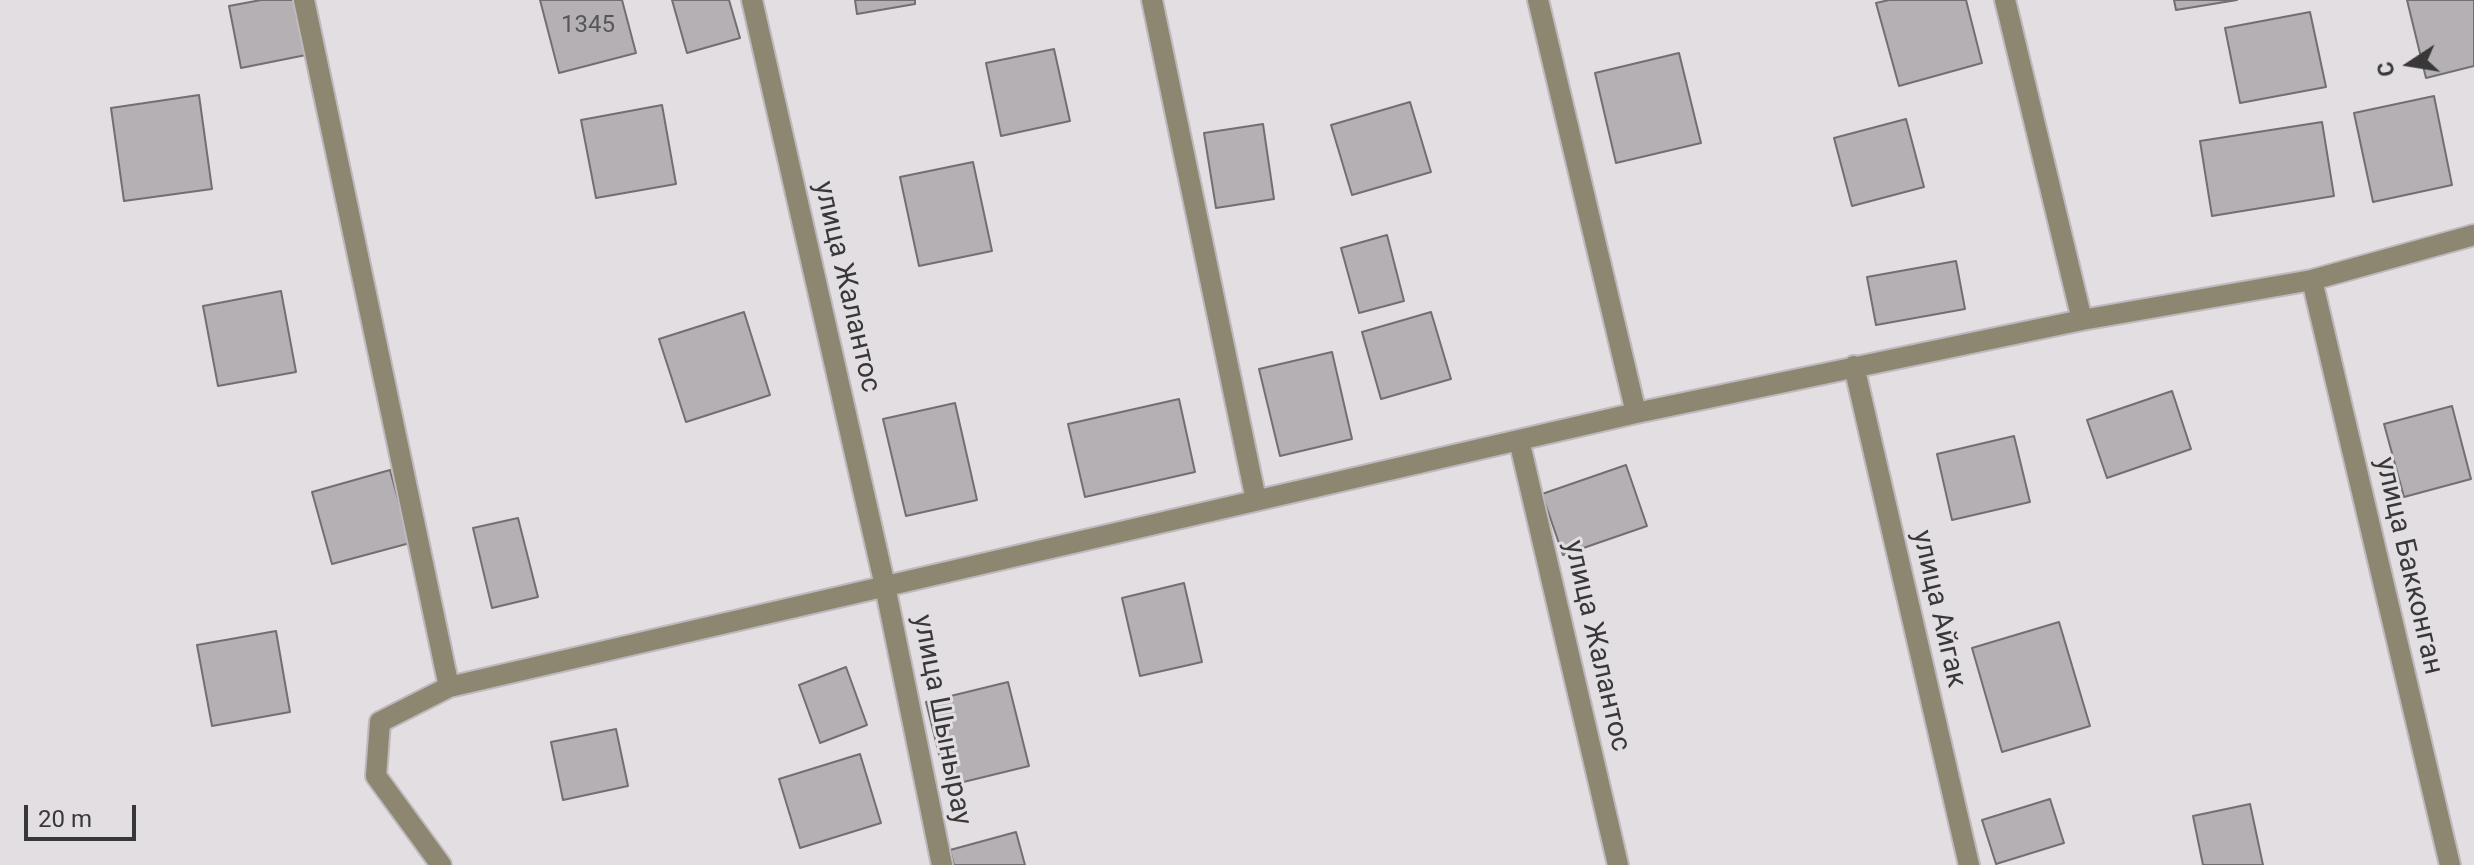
<!DOCTYPE html>
<meta charset="utf-8">
<style>
body{margin:0}
#map{position:relative;width:2474px;height:865px;overflow:hidden;background:#e2dee2;font-family:Roboto,sans-serif}
canvas{display:block}
.north{position:absolute;left:2370px;top:24px;width:80px;height:80px;-webkit-text-stroke:6px #e2dee2;paint-order:stroke;rotate:258deg;font-size:22px;font-weight:700;line-height:32px;text-align:center;color:#393839}
.north::after{content:'';display:block;margin:auto;width:28px;height:36px;background:#393839;clip-path:polygon(50% 0,100% 100%,50% 72%,0 100%)}
.scale{position:absolute;left:24px;top:805px;width:112px;height:36px;box-sizing:border-box;border:4px solid #393839;border-top:0;padding-left:10px;font-size:24px;line-height:28px;white-space:nowrap;color:#393839;-webkit-text-stroke:6px #e2dee2;paint-order:stroke}
</style>
<div id="map">
<canvas width="2474" height="865"></canvas>
<div class="north">С</div>
<div class="scale">20 m</div>
</div>
<script>
const g = document.querySelector('canvas').getContext('2d');
g.lineJoin = 'round';
function paint(path, color) { g.fillStyle = color; g.fill(path, 'evenodd'); }
function strokePath(path, color, width, dash) { g.strokeStyle = color; g.lineWidth = width; g.lineCap = dash ? 'butt' : 'round'; g.setLineDash(dash || []); g.stroke(path); }
function label(font, color, halo, rows, align = 'center') {
  g.font = font + ' Roboto,sans-serif'; g.lineWidth = 6; g.setLineDash([]); g.textBaseline = 'middle'; g.strokeStyle = halo; g.fillStyle = color; for (const [text, x, y, turn = 0] of rows) {
    g.save(); g.translate(x, y); g.rotate((+turn || 0) * Math.PI / 180); g.textAlign = isNaN(turn) ? turn : align; if (halo) g.strokeText(text, 0, 0); g.fillText(text, 0, 0); g.restore();
  }
}
const building = new Path2D(`
 M261 0H300L311 54 241 68 229 6Z
 M540 0H622L636 53 559 73Z
 M672 0H729L740 38 687 53Z
 M855 0H915V4L857 14Z
 M1889 0H1966L1982 63 1899 86 1876 3Z
 M2174 0H2237L2176 10Z
 M2407 0H2474V66L2426 78Z
 M2310 12 2326 87 2240 103 2225 28Z
 M1054 49 1070 121 1001 136 986 63Z
 M1679 53 1701 143 1616 163 1595 73Z
 M199 95 212 189 124 201 111 108Z
 M2434 96 2452 185 2373 202 2354 113Z
 M1410 102 1431 172 1352 195 1331 125Z
 M662 105 676 184 596 198 581 120Z
 M1906 119 1924 187 1852 206 1834 138Z
 M2322 122 2334 196 2212 216 2200 141Z
 M1263 124 1274 199 1216 208 1204 133Z
 M973 162 992 251 919 266 900 177Z
 M1387 235 1404 301 1359 313 1341 248Z
 M1956 261 1965 309 1876 325 1867 277Z
 M281 291 296 372 218 386 203 306Z
 M744 312 770 395 686 422 659 339Z
 M1431 312 1451 379 1381 399 1362 332Z
 M1332 352 1352 439 1280 456 1259 369Z
 M2172 391 2191 449 2107 478 2087 420Z
 M1179 399 1195 472 1085 497 1068 424Z
 M955 403 977 500 906 516 883 419Z
 M2452 406 2471 479 2404 497 2384 424Z
 M2014 436 2030 502 1952 520 1937 454Z
 M1626 465 1647 526 1563 555 1542 494Z
 M390 470 410 543 332 564 312 492Z
 M518 518 538 597 492 608 473 528Z
 M1184 583 1202 662 1140 676 1122 598Z
 M2059 622 2090 726 2002 752 1972 648Z
 M276 631 290 712 212 726 197 645Z
 M846 667 867 725 820 743 799 685Z
 M1008 682 1029 766 947 786 926 702Z
 M616 729 628 786 563 800 551 742Z
 M860 754 881 823 800 848 779 779Z
 M2050 799 2064 843 1996 864 1982 820Z
 M2250 804 2263 865H2203L2193 816Z
 M1016 832 1025 865H954L950 850Z`);
const minor = new Path2D(`
 M304 0 449 687
 M752 0 885 586 942 865
 M1152 0 1256 500
 M1538 0 1636 413
 M2005 0 2082 320
 M2312 280 2450 865
 M1854 366 1969 865
 M1519 440 1618 865
 M441 865 376 776 380 722 449 687 1636 413 2082 320 2312 280 2474 235`);
const numberNames = [
 ["1345",588,26]
];
const streetNames = [
 ["улица Жалантос",846,287,77],
 ["улица Бакконган",2408,566,77],
 ["улица Айгак",1938,609,77],
 ["улица Жалантос",1596,646,77],
 ["улица Шынырау",941,720,79]
];
paint(building, '#b4b0b4');
strokePath(building, '#726f72', 2);
strokePath(minor, '#bdb9bd', 24);
strokePath(minor, '#8d8771', 20);
label('24px', '#585658', null, numberNames);
label('28px', '#393839', '#e2dee2', streetNames);
</script>
